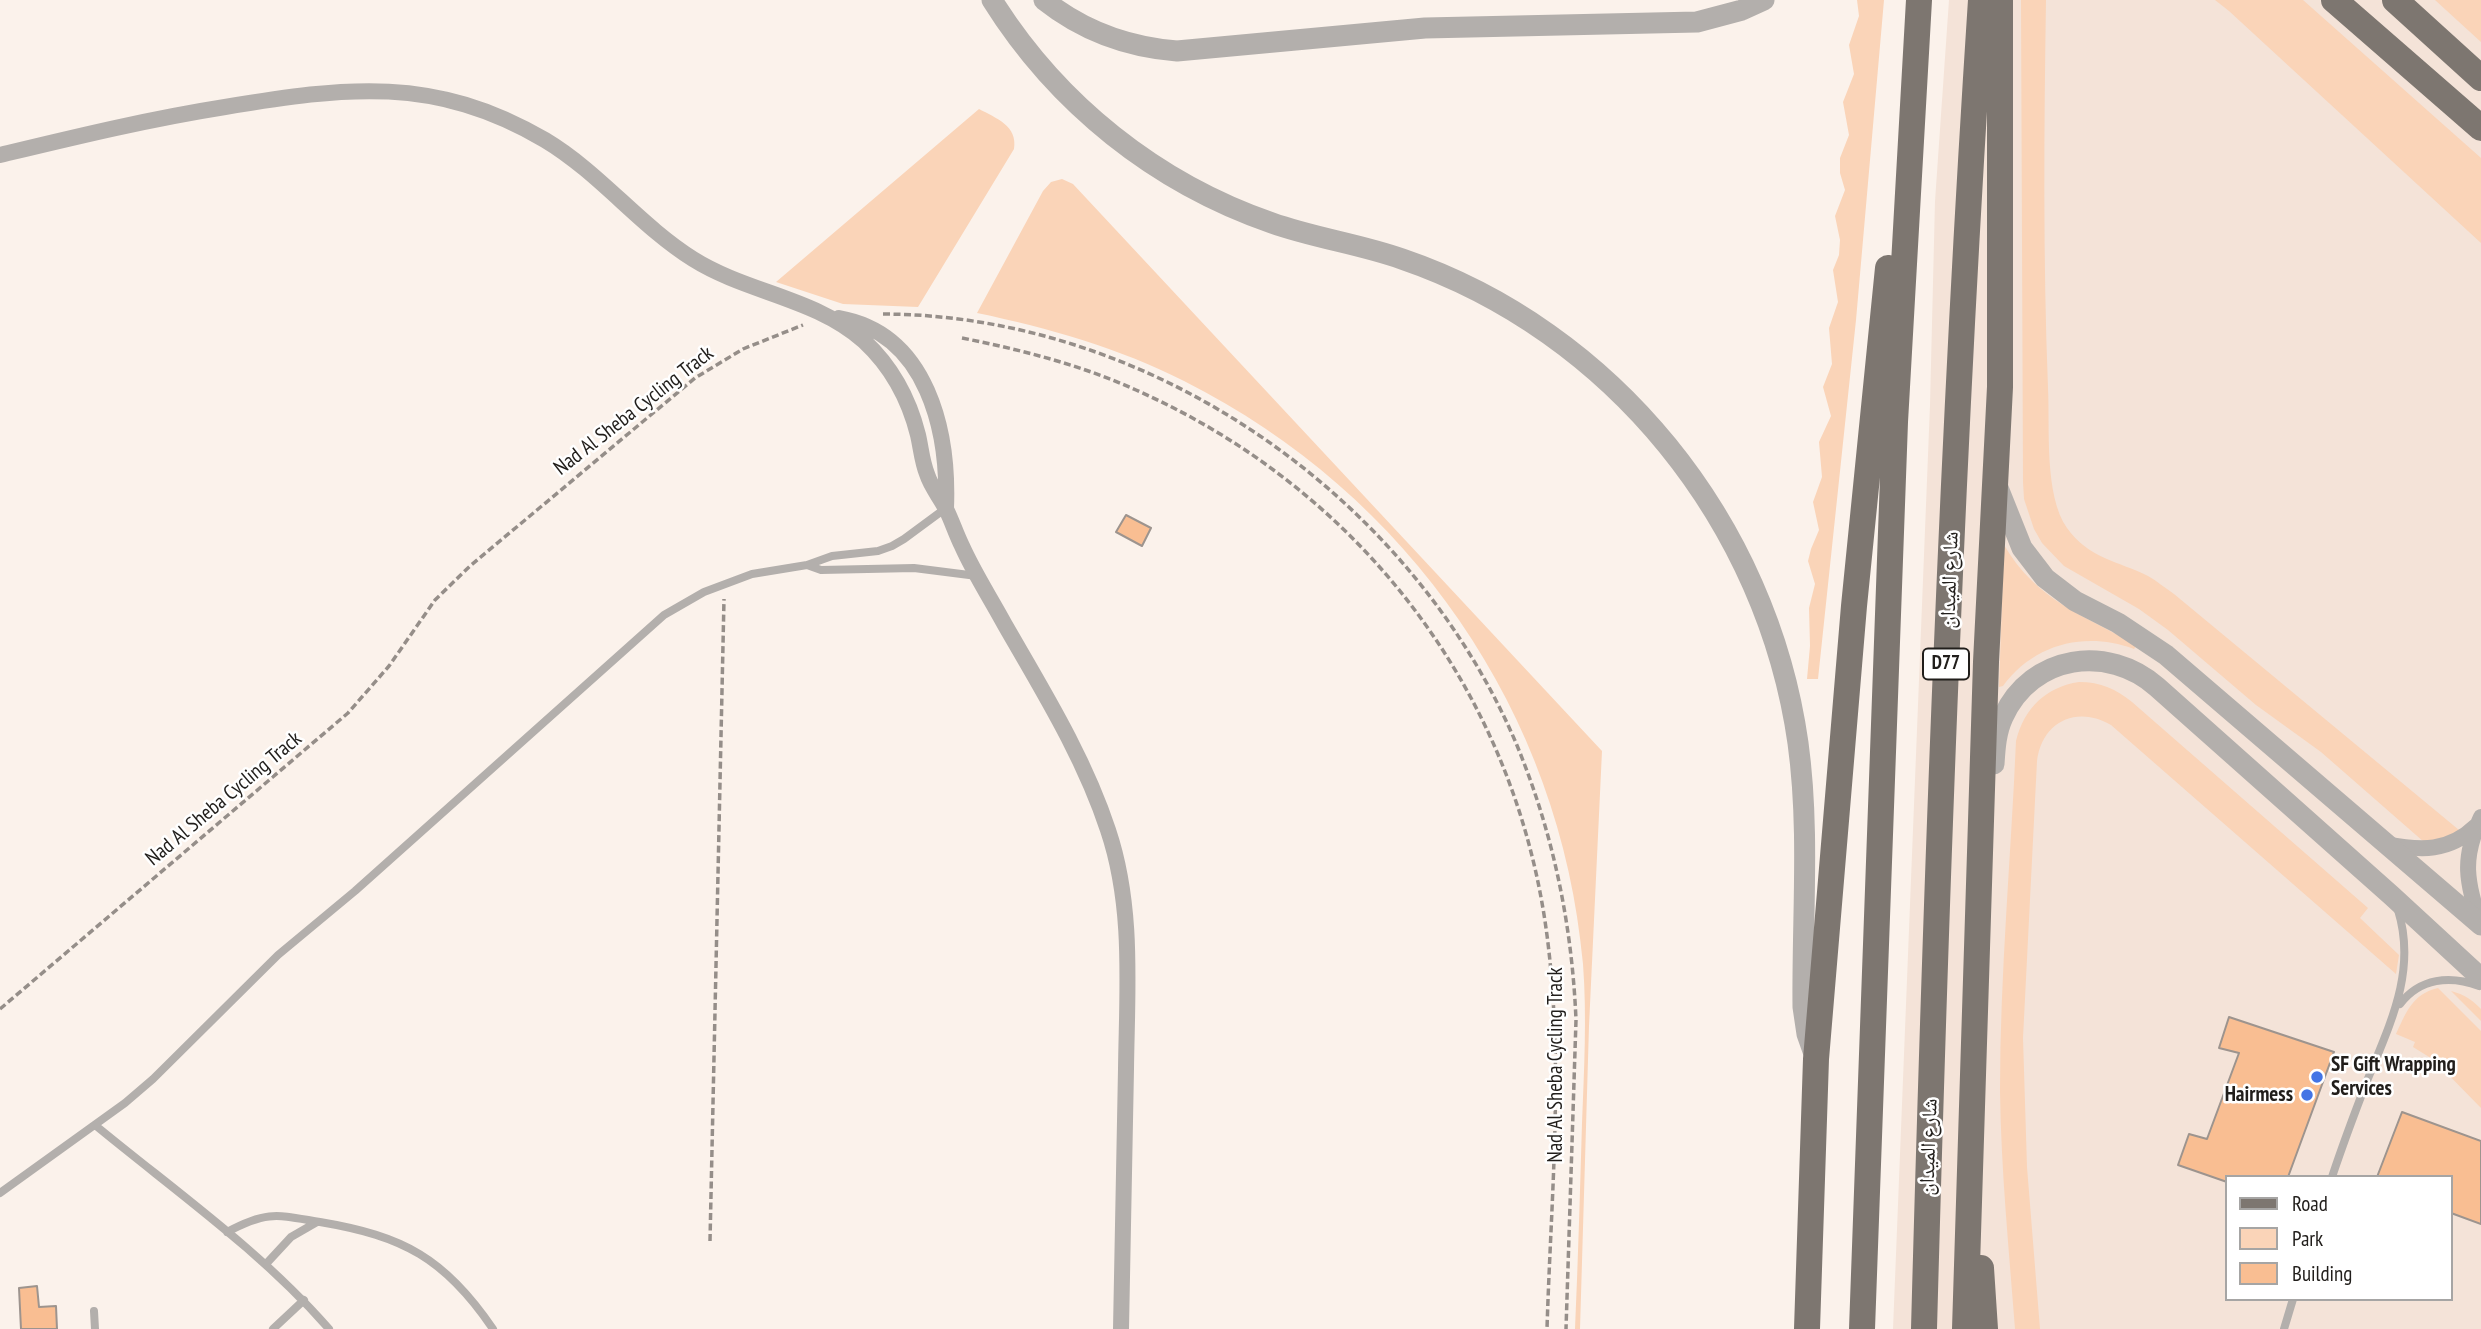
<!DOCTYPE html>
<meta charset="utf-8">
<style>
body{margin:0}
#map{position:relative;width:2481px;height:1329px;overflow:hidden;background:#fbf2eb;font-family:"PT Sans Narrow",sans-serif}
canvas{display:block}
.legend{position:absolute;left:2225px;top:1175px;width:228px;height:126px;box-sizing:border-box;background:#fff;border:2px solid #a6a5a4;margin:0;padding:9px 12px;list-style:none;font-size:21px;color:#211e1b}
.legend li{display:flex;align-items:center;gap:14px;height:35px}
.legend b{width:35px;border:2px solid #a6a5a4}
</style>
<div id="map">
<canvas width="2481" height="1329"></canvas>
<ul class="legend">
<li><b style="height:9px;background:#7d7670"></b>Road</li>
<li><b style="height:19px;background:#fad4b8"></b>Park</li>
<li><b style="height:19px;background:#f9be92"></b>Building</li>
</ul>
</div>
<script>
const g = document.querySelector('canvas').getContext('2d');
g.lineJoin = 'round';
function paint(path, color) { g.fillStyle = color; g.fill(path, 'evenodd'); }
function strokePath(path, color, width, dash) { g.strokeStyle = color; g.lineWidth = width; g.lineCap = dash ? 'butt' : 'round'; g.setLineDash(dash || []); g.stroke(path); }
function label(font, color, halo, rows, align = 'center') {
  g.font = font + ' "PT Sans Narrow","Noto Naskh Arabic",sans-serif'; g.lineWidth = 5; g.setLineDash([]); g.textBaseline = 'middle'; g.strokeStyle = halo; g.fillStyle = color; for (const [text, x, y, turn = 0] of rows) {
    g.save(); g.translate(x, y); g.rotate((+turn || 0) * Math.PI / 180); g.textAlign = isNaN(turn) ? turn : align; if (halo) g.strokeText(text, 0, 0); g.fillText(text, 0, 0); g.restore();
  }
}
const built = new Path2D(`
 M1949 0H2481V1329H1893L1930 405 1935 201ZM2227 1177H2451V1299H2227Z`);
const green = new Path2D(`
 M1857 0H1884L1856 320 1818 679H1807L1810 646 1809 608 1815 584 1808 561 1811 549 1819 530 1813 502 1822 477 1819 442 1831 416 1823 387 1832 364 1829 328 1838 302 1833 270 1839 255 1840 240 1835 216 1845 190 1840 173V158L1849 135 1843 102 1854 74 1849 45 1859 16Z
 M2021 0H2046C2044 129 2043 259 2048 388 2050 428 2044 495 2067 528 2088 558 2118 561 2148 576 2157 581 2165 588 2174 594L2459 830 2451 836 2424 842 2321 752 2256 705 2168 630 2139 609 2064 566 2042 543 2034 529 2024 499 2023 482Z
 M2215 0H2303L2481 158V243L2229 11Z
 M2435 0H2481V42Z
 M979 109C996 118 1018 126 1014 149L918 307 843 304 776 282Z
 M1062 179 1073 184 1602 751 1589 1026 1580 1329H1575C1578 1260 1580 1192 1582 1123 1584 1070 1587 1017 1583 964 1561 713 1409 494 1184 381 1119 348 1049 328 977 313L1043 191 1051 182Z
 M2004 545C2037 601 2083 615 2137 645L2134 649C2085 631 2034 644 2003 686L1999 687Z
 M2079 682C2101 682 2116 689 2132 702L2368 908 2360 918 2399 955 2396 974 2111 725C2077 705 2042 721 2037 761L2023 1038 2027 1167 2040 1329H2015C2009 1250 2001 1170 2000 1091 2000 974 2011 857 2016 741 2024 708 2046 687 2079 682Z
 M2438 988 2481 1031V1108L2434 1060 2413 1047 2415 1042 2396 1034C2406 1013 2412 994 2438 988Z
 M2451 991C2465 995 2471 999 2481 1009V1021Z`);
const building = new Path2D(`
 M1126 515 1151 528 1142 546 1116 532Z
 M2229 1017 2334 1052 2288 1177H2227V1182L2178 1165 2189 1134 2207 1139 2239 1053 2219 1048Z
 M2402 1112 2481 1141V1224L2451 1213V1177H2377Z
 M37 1286 39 1307 56 1306 57 1329H21L19 1288Z`);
const path = new Path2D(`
 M883 314C1152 315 1411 497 1516 743 1553 832 1572 924 1576 1020L1566 1329
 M962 338C1022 350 1081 365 1136 390 1355 487 1509 683 1545 921 1565 1056 1551 1194 1547 1329
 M0 1009 348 713 389 666 435 600 470 566 695 378 743 349 803 325
 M710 1241 724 599`);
const service = new Path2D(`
 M807 565 821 570 914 568 977 576
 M2400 1004C2420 978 2450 975 2479 986
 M95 1125C175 1191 261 1251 329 1329
 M2332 1177C2343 1144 2355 1112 2367 1081 2390 1024 2417 971 2398 910
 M0 1193 125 1103 153 1079 278 955 355 891 664 615 704 592 752 574 807 565 832 556 878 551 892 546 904 539 946 508
 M227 1232C268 1210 278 1215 320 1222 403 1236 445 1258 493 1329
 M266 1264 291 1237 317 1222
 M94 1311 95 1329
 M273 1329 304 1300
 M2284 1329 2293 1299`);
const minor = new Path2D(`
 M0 155C75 137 149 119 225 107 346 87 434 75 545 140 600 173 639 225 693 259 747 293 816 298 864 341 892 367 909 399 918 435 921 448 922 462 927 474 931 487 940 497 946 509 952 521 956 534 962 546 974 573 991 599 1005 625 1043 691 1084 757 1108 830 1134 907 1127 989 1126 1069 1124 1155 1123 1242 1121 1329
 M839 318C928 334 949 432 946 508
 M2386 844C2421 851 2449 852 2476 826
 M2480 924C2467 881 2461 860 2481 817`);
const tertiary = new Path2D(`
 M992 0C1057 104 1156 183 1272 223 1314 238 1360 244 1402 259 1613 331 1767 523 1798 743 1810 830 1802 919 1803 1007L1807 1034 1813 1051
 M1044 0C1083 31 1126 47 1177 51L1425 28 1697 22 1742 10 1764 0
 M1998 488 2022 548 2045 578 2075 601 2118 623 2166 655 2481 925
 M1994 764C1995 748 1996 732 2003 717 2032 654 2108 644 2157 687L2392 896 2481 978`);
const primary = new Path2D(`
 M2334 0 2481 128
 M2395 0 2481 78
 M1981 1268 1985 1329
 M1807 1329 1816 1059 1854 606 1888 268
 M1862 1329 1895 422 1919 0
 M1924 1329C1936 886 1952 442 1981 0
 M1965 1329 1986 662 2000 387V0`);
const markers = [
 [2317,1077,7,"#4374e5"],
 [2307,1095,7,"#4374e5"]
];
const shields = [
 [1946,664,46]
];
const shieldNames = [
 ["D77",1946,664]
];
const streetNames = [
 ["Nad Al Sheba Cycling Track",634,411,-38],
 ["شارع الميدان",1950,580,-88],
 ["Nad Al Sheba Cycling Track",224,799,-40],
 ["Nad Al Sheba Cycling Track",1556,1065,-90],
 ["شارع الميدان",1929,1147,-88]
];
const poiNames = [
 ["SF Gift Wrapping",2331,1065],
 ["Services",2331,1089],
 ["Hairmess",2293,1095,"right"]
];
paint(built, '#f4e3d8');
paint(green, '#fad4b8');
paint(building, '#f9be92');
strokePath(building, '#9d948e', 2);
strokePath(path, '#958e89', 3.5, [7, 3.5]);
strokePath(service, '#b3afac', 8);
strokePath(minor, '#b3afac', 16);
strokePath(tertiary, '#b3afac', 21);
strokePath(primary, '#7d7670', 26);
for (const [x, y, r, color] of markers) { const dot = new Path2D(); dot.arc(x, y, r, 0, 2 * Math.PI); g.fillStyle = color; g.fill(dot); strokePath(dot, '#fff', 2.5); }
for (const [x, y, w] of shields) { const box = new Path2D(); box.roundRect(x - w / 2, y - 15.5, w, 31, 5); g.fillStyle = '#fff'; g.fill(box); strokePath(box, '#211e1b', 2); }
label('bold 19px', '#211e1b', null, shieldNames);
label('21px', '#211e1b', '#fff', streetNames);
label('bold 21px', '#211e1b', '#fff', poiNames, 'left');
</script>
